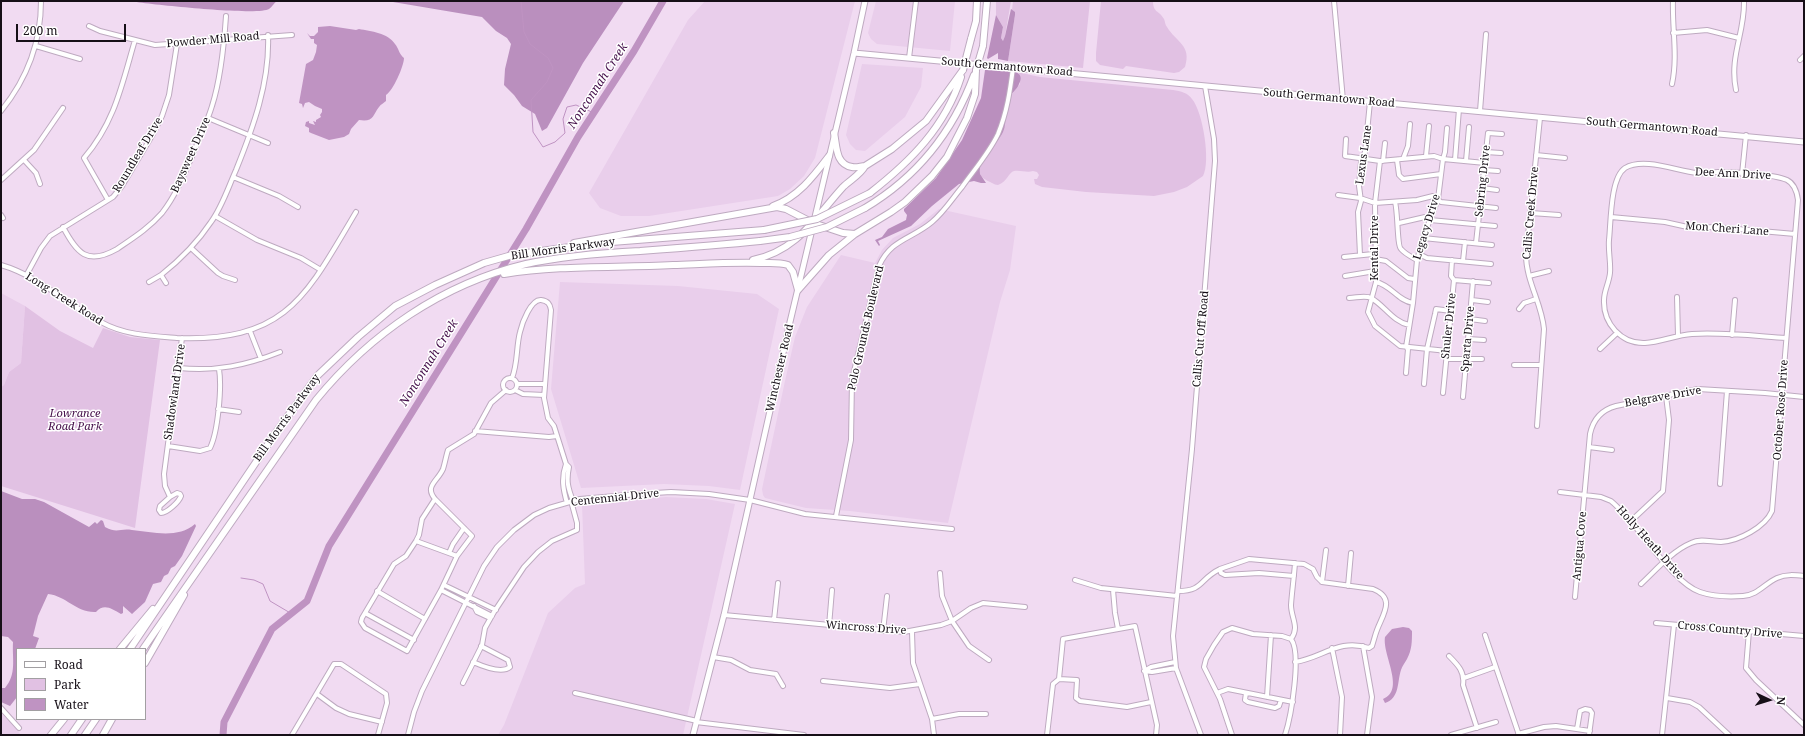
<!DOCTYPE html>
<style>
body{margin:0}
#map{position:relative;width:1805px;height:736px;overflow:hidden;background:#f1dbf2;font-family:"Noto Serif",serif}
canvas{display:block}
.frame{position:absolute;inset:0;border:2px solid #160f17;pointer-events:none}
.legend{position:absolute;left:16px;top:648px;width:130px;height:72px;box-sizing:border-box;background:#fff;border:1px solid #a29fa2;margin:0;padding:5px 7px;list-style:none;font-size:12px;color:#160f17}
.legend li{display:flex;align-items:center;gap:8px;height:20px}
.legend b{width:20px;border:1px solid #a29fa2}
.north{position:absolute;left:1749px;top:680px;width:40px;height:40px;-webkit-text-stroke:3px #fff;paint-order:stroke;rotate:94deg;font-size:11px;font-weight:700;line-height:16px;text-align:center;color:#160f17}
.north::after{content:'';display:block;margin:auto;width:14px;height:18px;background:#160f17;clip-path:polygon(50% 0,100% 100%,50% 72%,0 100%)}
.scale{position:absolute;left:16px;top:24px;width:110px;height:18px;box-sizing:border-box;border:2px solid #160f17;border-top:0;padding-left:5px;font-size:12px;line-height:14px;white-space:nowrap;color:#160f17;-webkit-text-stroke:3px #fff;paint-order:stroke}
</style>
<div id="map">
<canvas width="1805" height="736"></canvas>
<div class="frame"></div>
<ul class="legend">
<li><b style="height:5px;background:#fff"></b>Road</li>
<li><b style="height:11px;background:#e1c1e3"></b>Park</li>
<li><b style="height:11px;background:#bf93c2"></b>Water</li>
</ul>
<div class="north">N</div>
<div class="scale">200 m</div>
</div>
<script>
const g = document.querySelector('canvas').getContext('2d');
g.lineJoin = 'round';
function paint(path, color) { g.fillStyle = color; g.fill(path, 'evenodd'); }
function strokePath(path, color, width, dash) { g.strokeStyle = color; g.lineWidth = width; g.lineCap = dash ? 'butt' : 'round'; g.setLineDash(dash || []); g.stroke(path); }
function label(font, color, halo, rows, align = 'center') {
  g.font = font + ' "Noto Serif",serif'; g.lineWidth = 3; g.setLineDash([]); g.textBaseline = 'middle'; g.strokeStyle = halo; g.fillStyle = color; for (const [text, x, y, turn = 0] of rows) {
    g.save(); g.translate(x, y); g.rotate((+turn || 0) * Math.PI / 180); g.textAlign = isNaN(turn) ? turn : align; if (halo) g.strokeText(text, 0, 0); g.fillText(text, 0, 0); g.restore();
  }
}
const built = new Path2D(`
 M705 1H855L815 158 804 176 790 189 778 196 649 216H621L600 208 589 193 688 20Z
 M876 1H955L950 51 877 44 871 39 868 33Z
 M862 64 923 68 921 87 905 117 865 151 856 150 850 144 846 135Z
 M939 209 1016 226 1010 270 1000 302 948 523 850 511 806 508 765 498 763 495 762 489 785 381 795 337 807 307 841 255 875 263 882 250 893 238 920 224Z
 M560 282 678 286 757 294 779 309 740 490 709 486 664 484 581 488 551 389Z
 M1 293 25 306 21 363 9 372 4 385 1 387Z
 M666 497 706 499 735 504 683 735H498L504 725 548 613 575 588 585 584 582 504Z
 M1 713 10 722 21 735H1Z`);
const green = new Path2D(`
 M996 1H1011L1005 36 1003 41 1001 38 1003 27 996 15Z
 M1013 1H1090L1083 68 1008 61 1015 15 1012 10Z
 M1101 1H1153C1153 13 1159 10 1164 19 1165 21 1165 25 1167 27 1176 42 1192 45 1185 67L1179 72 1174 73 1126 66 1123 69 1100 65 1096 61V53Z
 M1017 72 1040 77 1173 90C1181 91 1188 93 1192 99 1203 112 1211 162 1203 176L1187 187 1174 192 1154 196 1086 192 1042 187 1035 184 1034 179H1037L1039 175 1037 172 1033 171C1027 173 1021 170 1014 171 1009 172 1007 182 998 185 996 185 994 184 992 183 982 178 977 176 981 163L1005 126 1008 99 1020 84 1019 74Z
 M25 306 60 331 93 348 103 328 130 337 160 340 135 528 1 486V387L4 385 9 372 21 363Z`);
const forest = new Path2D(`
 M129 1H277C274 3 272 7 269 9 258 16 147 4 129 1Z
 M345 1H624L583 63 547 128 542 131 535 114 522 106 514 95 504 85 505 69 511 44 507 38 496 31 482 17 393 2Z
 M1011 9 1015 12V15L1008 61 998 59V53L988 59 987 58 996 15 1003 27 1001 38 1003 41 1005 36Z
 M985 70C994 71 1029 66 1019 84 1017 90 1010 94 1008 99 1004 107 1008 121 1003 132 996 147 978 156 980 174L986 183H981L974 181 959 184 932 206 911 226 878 241 880 245 879 246 875 240 882 237 888 229 906 220 907 215 904 211V209L936 178 962 140 981 98Z
 M1 491 22 499H35L44 502 89 527 95 522 97 524 101 520 103 521 105 527C118 534 119 528 132 530 152 532 178 539 195 524L196 526 182 556 175 566 171 568 168 574 164 576 161 582 153 584 145 602 132 614 123 606V613L121 614C112 609 104 603 96 612 76 613 67 596 48 594L38 616 33 636 39 638 35 649H17V697L10 706 1 702V688H5C17 674 12 659 13 642L8 637 1 636Z`);
const water = new Path2D(`
 M330 26 356 30 359 29C371 31 388 33 395 44 399 49 399 54 404 58 404 66 393 91 386 95V101C384 103 381 104 379 107 372 116 374 122 359 120L351 129 349 134 344 137 329 140 311 133 309 132V128L305 126 306 122 309 121V123L315 125 313 121 316 122V120L321 117 320 115 322 112V109L315 106 309 102 305 103 303 108 302 104 299 103 306 64 313 60 316 52 317 45 314 43V39H311L307 33 310 36H314L318 32V27Z
 M1403 627 1409 628 1412 631C1412 641 1412 650 1407 659 1405 663 1402 666 1401 670 1397 682 1400 698 1385 703L1383 699C1406 690 1382 655 1385 637L1392 629Z`);
const stream = new Path2D(`
 M521 1 524 32 530 44 548 58 553 68 547 82 531 100 533 132 543 147 555 142 565 133 563 119 567 107 576 105 594 113
 M241 578 254 580 263 584 270 601 292 614`);
const river = new Path2D(`
 M223 735 224 722 272 629 307 601 329 546 526 229 578 137 634 51 663 1`);
const minor = new Path2D(`
 M1334 1 1343 100
 M89 26 100 31 155 45 292 35
 M1673 33 1707 30 1739 38
 M36 46 80 59
 M909 58 916 1
 M1800 60 1804 56
 M1672 84C1678 56 1672 29 1673 1
 M1736 90C1729 56 1745 33 1744 1
 M1 111C27 79 41 42 41 1
 M1480 111 1486 34
 M208 118 268 143
 M1346 139 1345 156 1380 161 1434 156 1443 159 1485 163
 M1486 152 1501 153
 M1536 155 1565 158
 M1426 156 1429 126
 M1403 159 1408 146 1410 124
 M24 160 36 173 40 184
 M1397 160 1399 175 1403 179 1441 174
 M1455 160 1459 109
 M1380 161 1375 203 1376 282 1368 312 1375 326 1400 346 1447 351
 M1383 161 1385 143
 M1466 161 1469 127
 M1484 170 1498 171
 M1742 174 1746 135
 M233 177 279 196 298 207
 M1 180 34 150 63 108
 M1482 188 1497 190
 M1338 195 1360 198 1375 203 1417 200 1433 196 1441 202 1496 208
 M108 200 84 158C115 122 122 84 135 40
 M1395 202C1398 212 1397 246 1401 249 1405 254 1412 257 1417 260
 M1531 213 1559 215
 M1 215 3 218
 M215 216 257 240 301 258 321 270
 M1611 217 1665 222 1692 228 1715 227 1795 234
 M1399 223 1425 217 1430 220 1495 226
 M63 227C77 253 87 266 117 249 133 238 149 228 162 213 176 195 184 175 193 154 199 138 207 123 212 106 221 78 224 46 226 16
 M1423 238 1492 245
 M1476 243 1488 133 1502 134
 M191 248 218 273 223 276 235 280
 M1419 254 1427 258 1491 264
 M1360 255 1358 212 1361 201 1359 186 1361 162 1365 152 1370 102
 M1344 257 1373 254 1376 256
 M1375 259 1386 261 1408 278 1414 279
 M1463 261 1465 242
 M1 265C39 276 66 304 101 322 124 335 151 336 177 338 287 342 306 296 356 212
 M27 274 41 248 50 236 113 197 122 186 153 134 162 116 169 95 177 44
 M1345 276 1375 271
 M1529 276 1549 271
 M1454 280 1489 283
 M149 282 161 275
 M1376 282C1391 285 1398 301 1413 303
 M166 283 161 275C180 260 197 243 211 222 222 207 228 188 236 170 253 128 270 82 268 35
 M1677 297 1678 336
 M1349 298C1356 298 1365 295 1371 298 1384 305 1393 322 1409 325
 M1472 300 1488 302
 M1519 309 1524 303 1536 299
 M1470 319 1485 321
 M250 331 261 359
 M1732 335 1735 300
 M1468 339 1484 340
 M1600 349 1617 333
 M1446 359H1482
 M1514 365H1541
 M179 368C216 372 247 365 280 352
 M1406 373 1408 349 1406 347 1413 303 1417 260 1423 238 1438 199 1443 159 1445 152 1447 128
 M512 378C518 363 516 347 520 332 522 323 531 299 541 300 548 301 550 304 551 310L544 398 548 418 554 426 566 464
 M503 385a7 7 0 1 1 14 0a7 7 0 1 1-14 0Z
 M517 384H545
 M1424 384 1427 349 1435 314 1436 309 1451 311
 M515 390 523 394 544 395
 M1443 393 1454 280 1451 276 1452 260
 M1463 397 1473 281
 M218 409 239 412
 M1537 426 1544 329C1542 304 1526 281 1526 255L1540 118
 M475 431 549 437 557 436
 M168 446 200 451 210 448C218 432 222 387 219 369
 M1589 447 1612 450
 M1720 484 1727 391
 M1560 492 1601 497 1611 501C1637 522 1671 582 1700 592 1712 596 1730 597 1743 596 1758 595 1764 584 1777 578 1786 574 1795 575 1804 576
 M170 497 177 493 180 494 181 496C179 502 167 513 161 513L159 510 160 506 170 497 165 486 164 474 182 338
 M435 499 472 536 457 556 441 590 407 651 365 628 361 622 362 618 394 564 406 556 416 541 419 535 422 519 435 499C424 486 438 481 443 469 445 463 446 456 448 450L474 434 491 403 506 390
 M567 503C563 489 561 478 566 464L569 467C566 481 568 488 573 501
 M836 516 851 440 852 380 879 266C891 239 912 239 932 222 944 212 952 199 962 187 974 170 989 153 998 134 1007 112 1010 91 1013 68
 M1631 521 1663 491 1669 420 1666 396
 M416 541 457 556
 M449 553 453 544 464 528
 M1220 569 1249 559 1304 564 1313 569 1317 577 1322 582 1373 589C1396 598 1383 614 1377 630 1375 635 1374 640 1372 646L1369 648C1338 638 1323 658 1295 662
 M940 573 942 596 952 621 969 646 989 660
 M1075 580 1101 588 1177 596
 M1322 582 1326 550
 M1641 584C1656 570 1672 551 1691 543 1701 538 1711 542 1721 542 1739 541 1765 527 1772 511L1798 200C1797 192 1795 184 1787 180 1773 174 1734 172 1718 172 1711 172 1704 174 1697 173 1677 171 1644 157 1625 168 1610 178 1611 223 1609 240 1608 251 1611 263 1610 273 1609 283 1604 291 1604 300 1603 323 1621 344 1645 343 1661 342 1676 335 1692 334 1722 332 1756 336 1786 338
 M444 585 496 610
 M1348 586 1351 553
 M441 590 492 616
 M1113 590 1115 613 1118 629
 M377 591 425 619
 M1178 591C1204 591 1199 579 1220 569L1221 573 1225 575 1259 573 1294 576
 M1575 597 1590 434C1593 420 1601 410 1616 406L1698 389 1765 393 1804 397
 M474 606 477 612 490 618
 M365 613 414 640
 M724 615 904 632 941 625 952 621 971 608 983 603 1025 607
 M774 620 778 583
 M1656 623 1804 636
 M829 626 832 590
 M883 631 887 596
 M1749 631 1746 668 1756 680 1804 725
 M912 632 913 663 932 719 934 735
 M1485 635 1519 735
 M1363 646 1372 697 1367 735
 M1332 648 1342 697 1340 735
 M1449 656C1458 665 1465 672 1463 685L1477 728
 M713 657 731 660 750 670 776 674 783 686
 M473 662C482 666 502 674 510 667L508 660 481 646
 M1175 662 1151 667 1144 671 1152 672 1176 668
 M1464 678 1495 667
 M1059 679 1077 680 1076 698 1080 701 1127 707 1151 702
 M823 681 890 688 920 684
 M463 683 482 645 485 628 494 612 524 567 538 552 552 541 577 530V523L571 501
 M575 693 697 721
 M1217 693 1228 689 1293 702
 M1246 693 1245 700 1248 702 1275 708 1279 706 1281 700
 M317 694 336 708 349 714 382 722
 M1267 697 1271 635
 M1667 698 1690 702 1699 707 1729 735
 M1 708 19 728
 M932 719 959 714H986
 M696 722 804 735
 M1577 729 1580 711 1585 709 1590 710 1592 713 1589 735
 M1518 734 1544 727 1556 726 1590 731
 M292 735 334 664H341L386 694 387 703 378 735
 M408 735 414 712 422 691 484 566 497 547 514 530 534 515 549 508 580 499 639 494 671 492 709 494 750 500 805 514 952 529
 M1047 735 1053 684 1059 679 1063 639 1135 626 1157 725 1156 735
 M1201 735 1176 668 1173 636 1192 449 1215 161 1214 139 1205 86
 M1232 735 1220 699 1204 667 1206 659 1214 645 1223 632 1232 628 1253 634 1282 636 1291 639
 M1285 735C1291 717 1302 653 1291 639 1300 627 1291 618 1291 605 1292 591 1294 577 1295 563
 M1451 735 1496 722
 M1662 735 1674 625`);
const major = new Path2D(`
 M854 53 1804 142
 M693 735 724 615 790 322 854 53 865 1`);
const highway = new Path2D(`
 M971 39 976 21 977 1
 M983 46 987 1
 M834 133C837 146 835 164 852 167 857 168 861 166 865 166
 M870 193C911 161 945 127 961 77
 M773 206C798 197 813 177 829 156
 M865 208C917 177 953 132 974 75
 M574 243 777 207 786 209 813 223 843 233 855 234 891 212 905 202 932 176 947 157 967 118 975 94 976 70
 M753 260C798 250 814 219 843 187 850 180 860 175 865 166L892 149 926 121 963 70
 M504 274C560 265 616 268 673 265 702 264 732 262 761 263 770 263 779 262 788 265L793 272 798 290
 M798 290 829 255 855 234
 M120 649 153 609
 M130 649 279 428 317 376 358 337 395 306 435 285 484 263 512 255 599 243 764 230
 M143 649 316 400C370 334 442 284 526 264 563 256 602 253 640 251 680 248 720 245 760 241
 M145 663 184 595
 M51 735 64 719
 M71 735 82 719
 M85 735 96 719
 M103 735 112 719`);
const highwayBridge = new Path2D(`
 M963 70 971 39
 M976 70 983 46
 M764 230 817 219 870 193
 M760 241 790 237 827 227 865 208`);
const streetNames = [
 ["Powder Mill Road",213,40,-5],
 ["South Germantown Road",1007,67,5],
 ["South Germantown Road",1329,98,5],
 ["South Germantown Road",1652,127,5],
 ["Roundleaf Drive",138,155,-59],
 ["Baysweet Drive",191,155,-66],
 ["Lexus Lane",1364,155,-82],
 ["Dee Ann Drive",1733,174,3],
 ["Sebring Drive",1483,181,-84],
 ["Callis Creek Drive",1531,213,-85],
 ["Legacy Drive",1427,227,-73],
 ["Mon Cheri Lane",1727,229,4],
 ["Kental Drive",1375,248,-90],
 ["Bill Morris Parkway",563,249,-8],
 ["Long Creek Road",64,299,32],
 ["Shuler Drive",1449,326,-84],
 ["Polo Grounds Boulevard",866,328,-77],
 ["Callis Cut Off Road",1201,339,-85],
 ["Sparta Drive",1468,339,-85],
 ["Winchester Road",780,368,-77],
 ["Shadowland Drive",175,392,-82],
 ["Belgrave Drive",1663,397,-10],
 ["October Rose Drive",1781,410,-86],
 ["Bill Morris Parkway",287,418,-54],
 ["Centennial Drive",615,498,-6],
 ["Holly Heath Drive",1650,543,48],
 ["Antigua Cove",1580,546,-85],
 ["Wincross Drive",866,628,4],
 ["Cross Country Drive",1730,630,5]
];
const parkNames = [
 ["Lowrance",75,414],
 ["Road Park",75,427]
];
const waterNames = [
 ["Nonconnah Creek",598,86,-57],
 ["Nonconnah Creek",429,363,-58]
];
paint(built, '#e9ceeb');
paint(green, '#e1c1e3');
paint(forest, '#ba8fbe');
paint(water, '#bf93c2');
strokePath(stream, '#bf93c2', 1);
strokePath(river, '#bf93c2', 7);
strokePath(minor, '#beaac0', 6);
strokePath(major, '#beaac0', 7);
strokePath(highway, '#beaac0', 8);
strokePath(minor, '#fff', 4);
strokePath(major, '#fff', 5);
strokePath(highway, '#fff', 6);
strokePath(highwayBridge, '#beaac0', 8, []);
strokePath(highwayBridge, '#fff', 6);
label('11px', '#160f17', '#fff', streetNames);
label('italic 11px', '#440e49', '#fff', parkNames);
label('italic 12px', '#47124d', '#fff', waterNames);
</script>
